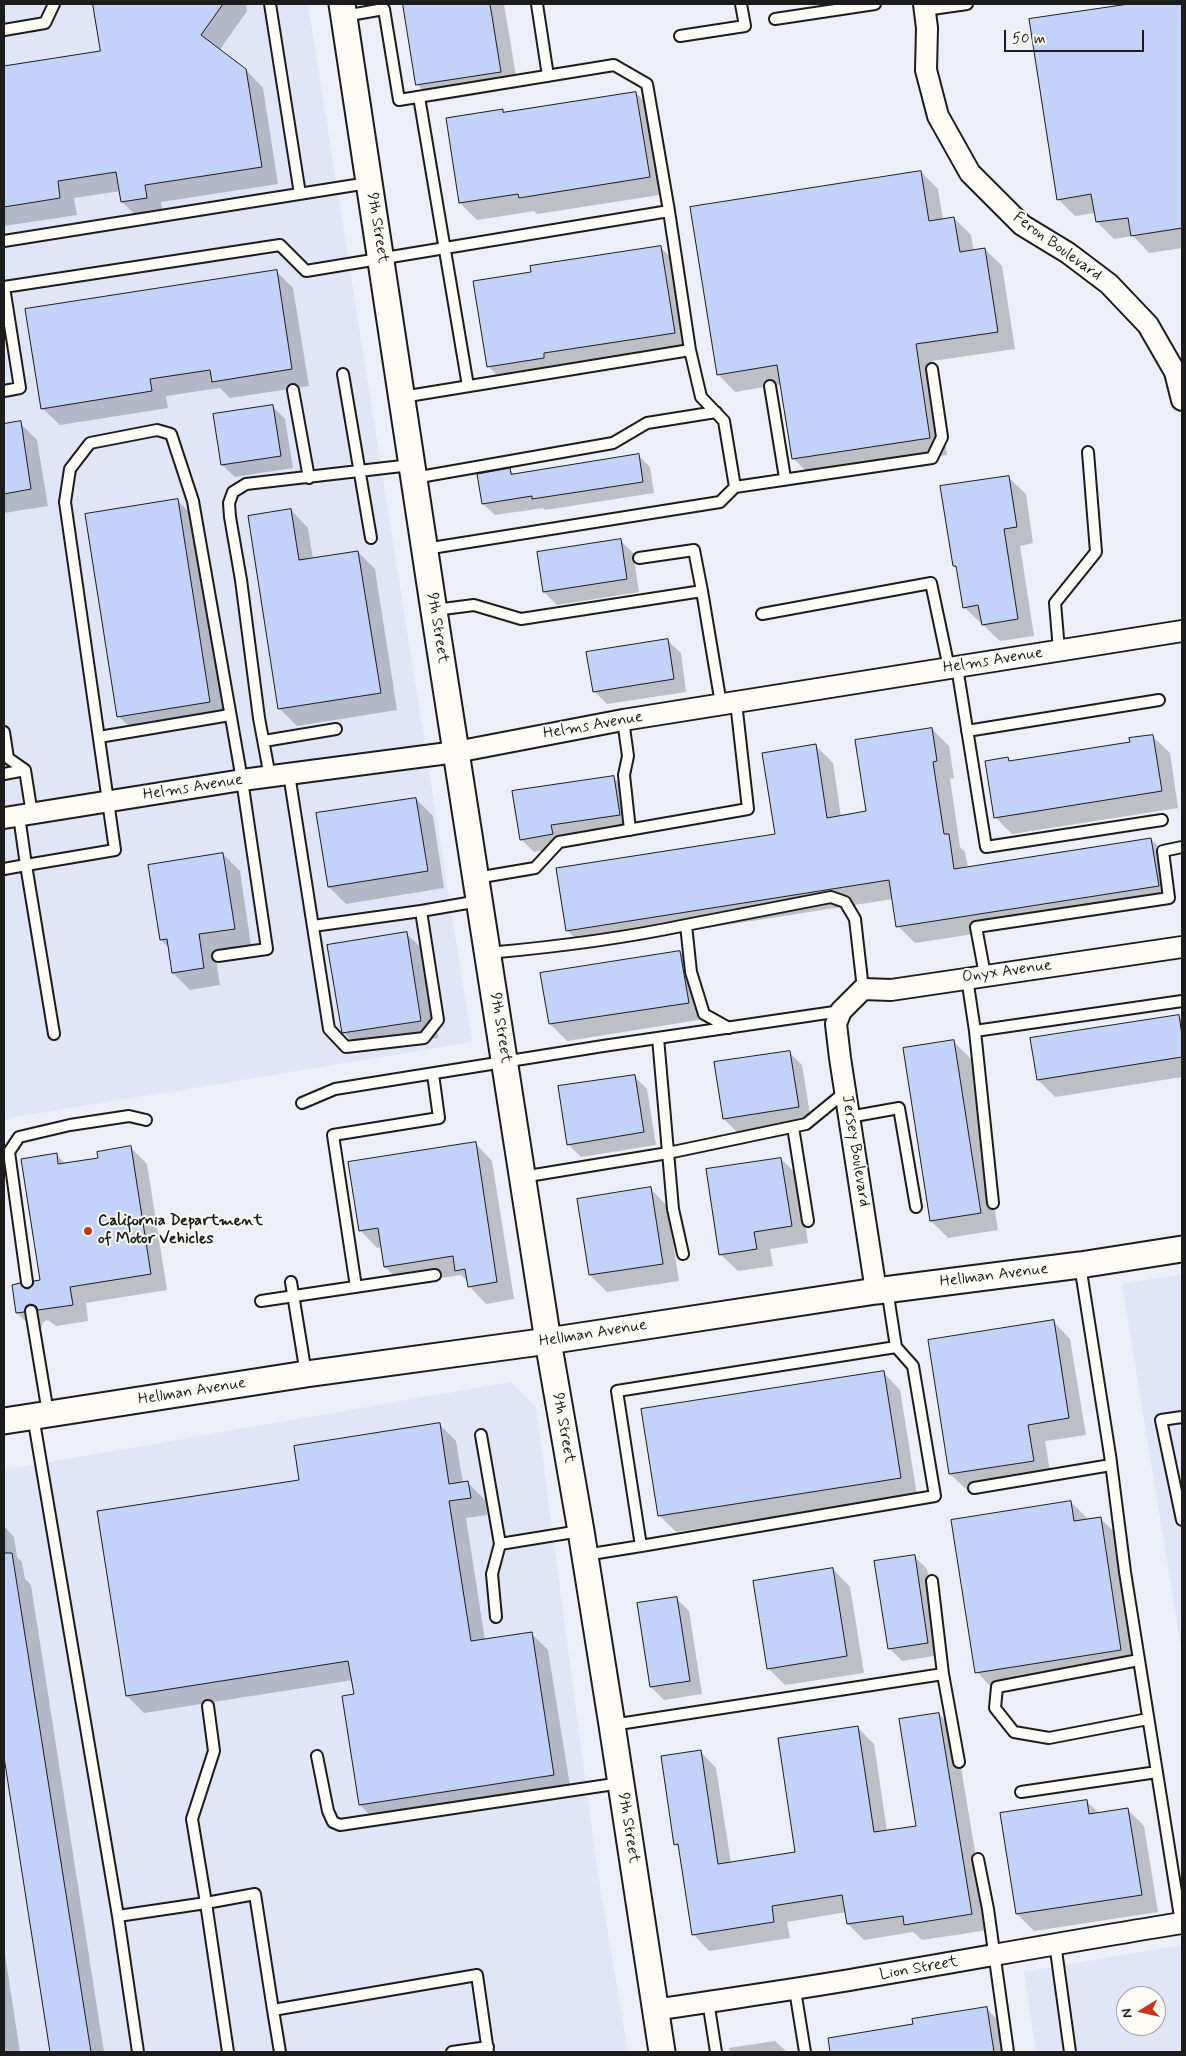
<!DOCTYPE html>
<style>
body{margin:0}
#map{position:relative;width:1186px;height:2056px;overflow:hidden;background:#eceff7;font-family:Mynerve,sans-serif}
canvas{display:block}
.frame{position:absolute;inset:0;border:5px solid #1c1c1c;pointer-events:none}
.north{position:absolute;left:1116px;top:1986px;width:50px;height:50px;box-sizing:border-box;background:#fdfcf7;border:1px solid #a3a29f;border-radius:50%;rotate:261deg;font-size:14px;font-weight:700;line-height:20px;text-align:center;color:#1c1c1c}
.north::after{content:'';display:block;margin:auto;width:18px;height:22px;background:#c8321e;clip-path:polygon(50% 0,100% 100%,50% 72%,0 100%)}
.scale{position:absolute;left:1004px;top:30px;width:140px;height:22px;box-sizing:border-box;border:2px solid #1c1c1c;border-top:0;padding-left:6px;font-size:15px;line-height:18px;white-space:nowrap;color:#1c1c1c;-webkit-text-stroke:4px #fdfcf7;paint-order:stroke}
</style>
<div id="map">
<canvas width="1186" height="2056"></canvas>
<div class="frame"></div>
<div class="north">N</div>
<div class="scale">50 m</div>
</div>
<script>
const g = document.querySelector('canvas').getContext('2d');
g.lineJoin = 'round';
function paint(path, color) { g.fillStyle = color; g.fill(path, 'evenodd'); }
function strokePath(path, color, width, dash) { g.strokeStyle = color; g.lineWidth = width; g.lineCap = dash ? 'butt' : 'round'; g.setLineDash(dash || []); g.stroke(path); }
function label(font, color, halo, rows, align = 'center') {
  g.font = font + ' Mynerve,sans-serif'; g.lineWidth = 4; g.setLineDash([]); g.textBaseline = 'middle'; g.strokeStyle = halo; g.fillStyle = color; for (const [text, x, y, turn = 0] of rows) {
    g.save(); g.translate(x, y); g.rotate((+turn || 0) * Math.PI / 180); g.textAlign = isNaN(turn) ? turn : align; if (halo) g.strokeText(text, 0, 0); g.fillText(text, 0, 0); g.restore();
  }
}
const built = new Path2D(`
 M4 4H308L472 1042 4 1119Z
 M1182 1274V1653L1122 1284Z
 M511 1382 536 1407 597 1868 628 2052H4V1470Z
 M1182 1945V2052H1036L1024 1972ZM1126 1996H1156V2026H1126Z`);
const shadow = new Path2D(`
 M94 4H246L247 11 219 51 246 70 263 88 278 184 161 202 163 215 140 219 122 202 121 191 74 198 77 215 4 226V67L102 52Z
 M404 4H504L518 88 434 102 417 84Z
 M1137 4H1182V248L1149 253 1133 236 1114 239 1097 222 1095 213 1075 216 1058 199 1030 20Z
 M636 93 653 110 666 194 537 214 534 211 477 220 460 203 502 110 506 113Z
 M921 172 938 189 943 220 954 218 971 235 974 251 985 249 1002 266 1015 349 932 361 947 455 811 476 794 459 782 384 735 392 718 374Z
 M660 247 678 264 691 350 505 383 488 366 532 273Z
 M276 271 293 288 309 386 230 398 220 388 166 396 168 408 60 425 42 408Z
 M272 406 285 419 293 468 235 477 222 465Z
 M20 423 37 440 48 506 4 513V425Z
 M638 455 650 467 654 493 545 510 543 508 495 515 483 504 509 469 514 474Z
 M1008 477 1026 494 1033 543 1020 546 1034 636 1000 641 964 607 958 570 954 566Z
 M178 501 195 518 226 719 136 733 118 716Z
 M291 510 308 528 313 559 358 552 375 569 397 710 297 726 280 709Z
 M620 540 633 553 639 592 557 605 544 592 538 553Z
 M668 641 681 653 686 692 607 704 594 691Z
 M932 729 949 746 954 778 950 779 960 847 965 852 968 868 1151 839 1168 857 1175 903 915 943 898 926 893 899 584 947 567 930 776 835 816 746 833 763 841 817 867 812Z
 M1152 736 1170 753 1178 808 1012 834 995 817 1008 759 1012 762 1131 744Z
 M613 777 626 790 632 827 564 838 565 847 534 852 521 839Z
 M416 799 433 816 444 888 346 904 329 887Z
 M223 854 240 871 251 946 215 951 220 985 190 990 173 973 169 948 161 940Z
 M407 934 424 951 438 1038 361 1050 344 1033Z
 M680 952 697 970 705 1019 567 1041 550 1024 542 974Z
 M1179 1016 1182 1020V1077L1055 1097 1038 1080Z
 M954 1042 971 1059 998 1230 948 1238 931 1221 904 1049Z
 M789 1052 802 1065 811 1120 737 1132 724 1119Z
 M634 1076 647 1089 656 1145 581 1157 568 1144Z
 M475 1143 492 1161 514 1299 486 1304 469 1286 468 1282 461 1275 403 1284 385 1267 382 1247 377 1248 360 1230Z
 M131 1148 147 1164 167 1290 86 1303 88 1321 56 1326 48 1320 43 1322 41 1328 34 1329 17 1313 25 1289 29 1290 41 1281 56 1154 66 1164 99 1159Z
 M781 1159 798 1176 808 1243 770 1249 773 1266 738 1271 720 1254Z
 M650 1188 667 1206 679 1281 607 1292 590 1275Z
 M1053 1321 1070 1339 1086 1435 1045 1441 1051 1478 968 1491 950 1474Z
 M883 1372 900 1390 917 1495 676 1532 659 1515Z
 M439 1424 456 1441 463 1483H468L485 1500 487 1515 466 1518 485 1640 531 1633 548 1650 571 1792 377 1822 360 1805 343 1697 355 1696 353 1680 144 1713 127 1696 301 1481Z
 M1071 1502 1088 1519 1100 1518 1117 1535 1138 1667 994 1690 977 1672Z
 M4 1526 14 1537 17 1557 22 1562 25 1579 31 1585 104 2052H51L4 1749Z
 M914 1556 927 1569 940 1655 902 1661 889 1648Z
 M833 1569 850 1587 864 1673 785 1685 768 1668Z
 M676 1598 689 1611 702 1694 664 1700 651 1687Z
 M939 1714 955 1731 988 1930 922 1940 913 1932 864 1940 848 1924 846 1912 787 1922 790 1938 709 1951 693 1934 679 1848 676 1844 700 1751 716 1768 731 1863 797 1853 857 1727 874 1744 887 1831 917 1827Z
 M1086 1801 1099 1813 1127 1809 1144 1826 1158 1912 1034 1931 1017 1914Z
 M4 1948 20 2052H4Z
 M986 2008 1003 2025 1008 2052H832L830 2039 914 2025Z
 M775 2041 787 2052H730L729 2048Z`);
const building = new Path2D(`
 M93 4H223L201 35 246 69 262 167 145 185 147 198 121 202 116 172 58 181 60 198 4 207V66L100 51Z
 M403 4H490L501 72 416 85Z
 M1129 4H1182V228L1131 236 1128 218 1096 222 1091 194 1057 200 1029 19Z
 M636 92 650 177 519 198 518 194 459 203 446 118 503 109V112Z
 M921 171 929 221 954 217 960 252 985 248 998 332 916 344 930 438 792 459 777 365 717 375 690 207Z
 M661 246 675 333 544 353V358L487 367 473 281 531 272 530 266Z
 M277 270 292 369 212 382 210 370 150 379 152 391 41 409 25 309Z
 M273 405 281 456 221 465 213 414Z
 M21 421 31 489 4 494V424Z
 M639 454 643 482 532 499V496L482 504 477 474 510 468 511 474Z
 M1009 476 1017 527 1004 529 1018 619 982 625 978 605 963 608 956 566H953L940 486Z
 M178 499 210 702 117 717 85 514Z
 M291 509 299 560 358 551 381 693 278 709 248 516Z
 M621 539 627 579 543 592 537 552Z
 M668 639 674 679 593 692 586 652Z
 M932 728 937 761 933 762 944 834H949L954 869 1151 838 1159 886 896 927 889 880 566 931 556 868 775 834 762 753 816 744 827 818 866 811 855 740Z
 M1153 735 1162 791 994 818 985 761 1008 757 1009 761 1130 742 1129 738Z
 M614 776 620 815 551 825 553 834 520 840 512 791Z
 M416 798 428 871 328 887 316 813Z
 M223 853 235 929 199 934 204 968 172 973 167 939 160 940 148 865Z
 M407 932 421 1021 342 1033 327 945Z
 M680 951 689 1003 549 1024 540 973Z
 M1179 1015 1182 1035V1057L1037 1080 1030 1038Z
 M954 1040 981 1213 930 1221 903 1048Z
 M790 1051 799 1107 723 1119 714 1062Z
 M635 1075 644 1132 567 1145 558 1086Z
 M476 1142 497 1282 468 1287 465 1269 455 1271 453 1256 384 1267 378 1228 359 1231 348 1162Z
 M131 1146 151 1274 70 1287 73 1305 38 1310 36 1306 30 1304 26 1306 24 1312 16 1313 12 1285 20 1283 24 1288 28 1289 33 1285 34 1281 40 1280 21 1159 57 1153 58 1164 98 1158 97 1152Z
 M781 1158 792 1226 754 1232 757 1249 719 1255 706 1169Z
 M651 1187 663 1264 589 1275 577 1199Z
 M1054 1320 1069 1418 1028 1425 1034 1461 949 1474 928 1340Z
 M884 1371 901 1478 658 1516 641 1409Z
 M440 1423 449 1484 468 1481 471 1498 449 1501 471 1641 532 1632 554 1775 359 1805 342 1696 354 1694 348 1661 126 1696 97 1511 299 1480 294 1446Z
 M1071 1501 1074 1521 1101 1517 1121 1650 975 1673 951 1520Z
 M4 1553H12L91 2052H50L4 1757Z
 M915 1555 928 1643 888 1649 874 1561Z
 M833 1568 847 1656 767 1669 753 1581Z
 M677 1597 690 1681 650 1687 637 1603Z
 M939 1713 972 1914 904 1925 903 1916 847 1924 842 1895 772 1906 774 1922 692 1935 678 1844 674 1845 661 1756 701 1750 718 1864 795 1852 778 1738 858 1726 874 1832 916 1826 899 1719Z
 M1087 1800 1089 1814 1128 1808 1142 1895 1016 1914 1000 1813Z
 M987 2007 994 2052H830L828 2038 913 2024 912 2019Z`);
const service = new Path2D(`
 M270 4 300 194
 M537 4 548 76
 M925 10 967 4
 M344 16 384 9 399 100 614 65 647 84 669 211
 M775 19 875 4
 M4 30 45 23 54 4
 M680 36 745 26 741 4
 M419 97 468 386
 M4 241 368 183
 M4 287 280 245 306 271 669 211 690 350 402 397
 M343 374 371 538
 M770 386 785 478
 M293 390 309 478
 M4 391 20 388 4 287
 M414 478 613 443 647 423 716 412
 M735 487 932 458 942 437 932 369
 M425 549 720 502 735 487 724 421 701 397 690 350
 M639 558 694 550 702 591
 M435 610 474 605 521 619 702 591 721 704
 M762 614 931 583 949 668
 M1059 650 1055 603 1096 552 1088 452
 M957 667 986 847 1162 820
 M623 720 628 756 624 775 630 830
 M967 731 1159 700
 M4 732 8 758 25 770 32 814
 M99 737 230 715
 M264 741 336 729
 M4 774 25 770
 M289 774 329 1029 346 1047 424 1038 438 1020 421 911 479 901
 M270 777 259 718 241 580 230 517 229 503 233 492 246 484 411 465
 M4 869 26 865 19 816
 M476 878 535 868 559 842 748 809 736 702
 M313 926 421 911
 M488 953C555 947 620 939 686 925
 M985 975 976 927 1169 898 1163 851 1182 847
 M967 978 975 1031 1182 1001
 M729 1028 704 1014 691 972 686 925 831 897 845 902 855 919 863 989
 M975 1031 993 1203
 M54 1034 26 865 115 850 65 502 70 469 90 443 157 430 171 434 193 501 242 780 267 949 218 956
 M658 1038 673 1209 683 1254
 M302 1103 335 1089 603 1046 841 1011
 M849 1117 899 1108 916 1207
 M793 1127 808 1221
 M522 1177 668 1153 806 1124 845 1092
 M1080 1265 1110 1455 1125 1572 1181 1923
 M27 1282 9 1152 19 1137 70 1125 129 1116 146 1120
 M291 1282 306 1374
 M356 1287 333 1135 439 1118 433 1074
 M261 1301 435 1275
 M31 1311 48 1413
 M33 1416 118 1916 138 2052
 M1182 1417 1161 1420 1182 1520
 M481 1435 500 1544 580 1531
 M974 1488 1111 1465
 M641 1546 935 1496 913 1366 896 1347
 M585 1555 641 1546 617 1391 896 1347 887 1289
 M932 1581 943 1674 959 1762
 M496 1617 492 1574 500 1544
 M1139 1660 997 1687 995 1708 1014 1732 1049 1738 1148 1719
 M208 1706 214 1751 192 1819 206 1903 255 1894 273 2010 477 1975 488 2052
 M612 1725 943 1674
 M317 1756 328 1811 333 1822 340 1825 621 1783
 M1021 1792 1157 1772
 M978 1859 988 1909 1008 2052
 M118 1916 206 1903 228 2052
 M1055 1943 1070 2052
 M795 1990 805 2052
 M708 2001 716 2052
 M273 2010 280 2052
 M452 2052 488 2047`);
const minor = new Path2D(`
 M924 4 927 28 926 70 938 116 970 173 1022 225 1068 253 1109 284 1148 325 1175 372 1182 400
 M4 818 242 780 456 752 623 720 1182 631
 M876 1291 840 1058 836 1024 841 1011 863 989 891 990 1182 947
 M655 2010C724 1999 793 1990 861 1978 968 1960 1075 1940 1182 1923`);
const tertiary = new Path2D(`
 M342 4 434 611 548 1341 581 1531 612 1725 662 2052
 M4 1421 306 1374 548 1341 876 1291 1080 1265 1182 1249`);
const markers = [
 [88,1231,5,"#c8321e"]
];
const streetNames = [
 ["9th Street",377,228,81],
 ["Feron Boulevard",1057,247,36],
 ["9th Street",437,628,81],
 ["Helms Avenue",993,661,-9],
 ["Helms Avenue",593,726,-10],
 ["Helms Avenue",193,788,-9],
 ["Onyx Avenue",1007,972,-8],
 ["9th Street",500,1028,81],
 ["Jersey Boulevard",855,1151,81],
 ["Hellman Avenue",994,1276,-7],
 ["Hellman Avenue",593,1334,-9],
 ["Hellman Avenue",192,1392,-9],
 ["9th Street",563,1428,80],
 ["9th Street",628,1828,81],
 ["Lion Street",919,1969,-10]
];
const poiNames = [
 ["California Department",98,1222],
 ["of Motor Vehicles",98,1240]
];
paint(built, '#e0e6f7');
paint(shadow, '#0003');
paint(building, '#c3d2f8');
strokePath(building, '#1c1c1c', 1);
strokePath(service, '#1c1c1c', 14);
strokePath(minor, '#1c1c1c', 24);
strokePath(tertiary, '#1c1c1c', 29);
strokePath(service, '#fdfcf7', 10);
strokePath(minor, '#fdfcf7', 20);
strokePath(tertiary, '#fdfcf7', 25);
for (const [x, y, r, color] of markers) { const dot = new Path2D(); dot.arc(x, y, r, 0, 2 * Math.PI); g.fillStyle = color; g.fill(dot); strokePath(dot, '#fdfcf7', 2); }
label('16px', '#1c1c1c', '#fdfcf7', streetNames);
label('bold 16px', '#1c1c1c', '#fdfcf7', poiNames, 'left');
</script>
